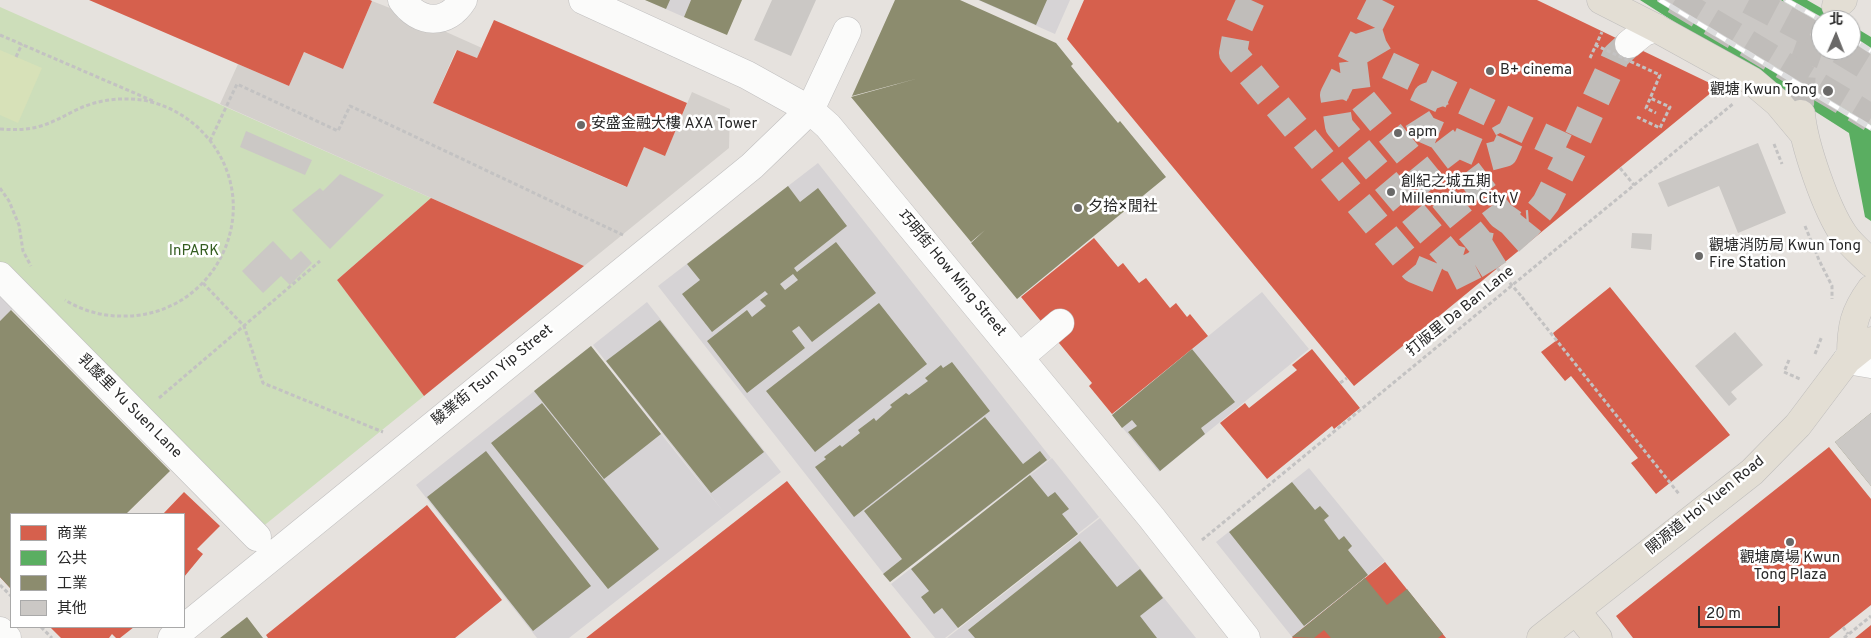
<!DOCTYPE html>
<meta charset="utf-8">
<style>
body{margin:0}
#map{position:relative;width:1871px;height:638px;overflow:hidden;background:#e6e2de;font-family:Overpass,"Noto Sans TC",sans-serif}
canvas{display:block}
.legend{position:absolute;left:10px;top:513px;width:175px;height:115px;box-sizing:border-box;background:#fff;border:1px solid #a9a9a9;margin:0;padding:6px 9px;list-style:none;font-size:15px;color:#282828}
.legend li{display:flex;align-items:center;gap:10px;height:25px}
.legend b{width:25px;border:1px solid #a9a9a9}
.north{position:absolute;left:1811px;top:10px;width:50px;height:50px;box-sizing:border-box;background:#fff;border:1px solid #a9a9a9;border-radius:50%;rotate:1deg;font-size:14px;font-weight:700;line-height:20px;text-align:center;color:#282828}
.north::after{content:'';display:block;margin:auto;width:18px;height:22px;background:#6a6968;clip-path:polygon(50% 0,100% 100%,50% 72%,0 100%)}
.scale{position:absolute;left:1698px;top:606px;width:82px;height:22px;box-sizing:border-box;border:2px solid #282828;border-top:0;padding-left:6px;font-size:15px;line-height:18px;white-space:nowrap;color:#282828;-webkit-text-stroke:4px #fff;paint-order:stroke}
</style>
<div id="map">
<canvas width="1871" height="638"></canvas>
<ul class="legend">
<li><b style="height:14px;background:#d6604d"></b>商業</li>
<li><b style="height:14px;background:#5aae61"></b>公共</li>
<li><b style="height:14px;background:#8c8c6e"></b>工業</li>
<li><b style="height:14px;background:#cbc8c5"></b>其他</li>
</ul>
<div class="north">北</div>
<div class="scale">20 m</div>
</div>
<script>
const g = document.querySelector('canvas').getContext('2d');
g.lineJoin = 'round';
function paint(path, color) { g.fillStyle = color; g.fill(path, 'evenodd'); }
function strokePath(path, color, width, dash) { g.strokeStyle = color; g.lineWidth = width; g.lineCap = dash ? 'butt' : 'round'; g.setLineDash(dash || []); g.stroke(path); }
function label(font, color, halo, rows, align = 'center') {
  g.font = font + ' Overpass,"Noto Sans TC",sans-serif'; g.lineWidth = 5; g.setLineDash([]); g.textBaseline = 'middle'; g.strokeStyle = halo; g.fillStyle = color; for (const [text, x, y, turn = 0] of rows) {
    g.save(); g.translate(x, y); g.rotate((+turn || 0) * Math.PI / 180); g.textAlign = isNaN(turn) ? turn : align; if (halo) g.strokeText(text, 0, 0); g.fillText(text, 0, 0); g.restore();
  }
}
const industrial = new Path2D(`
 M645 0H691L684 17Z
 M978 0H1070L1055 34Z
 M818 163 1051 458 890 582 658 286Z
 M0 281 20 302 0 321Z
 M1262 292 1309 349 1159 472 1112 415Z
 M647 302 781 472 726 515 593 345Z
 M591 346 726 515 569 638H537L416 485Z
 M1052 458 1099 517 945 638H935L891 584Z
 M1309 468 1385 561 1297 632 1385 562 1446 638H1293L1216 542Z
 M1100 518 1196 638H947Z`);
const green = new Path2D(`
 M0 7 431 198 337 280 424 396 261 528 0 262Z`);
const pitch = new Path2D(`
 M0 50 42 68 18 123 0 115Z`);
const plaza = new Path2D(`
 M372 1 390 8 399 19 417 29 437 32 444 31 482 48 477 58 456 50 433 103 626 187 644 147 665 155 692 92 730 109 729 148 584 266 220 104 238 64 289 86 304 52 343 69Z`);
const shops = new Path2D(`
 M89 0H370L372 1 343 69 304 52 289 86Z
 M1084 0H1537L1718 87 1354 386 1067 39Z
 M494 20 687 103 665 156 644 147 627 187 433 103 457 50 477 58Z
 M431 198 584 266 424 396 337 280Z
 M1094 238 1118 267 1123 263 1139 283 1146 278 1170 308 1176 303 1187 317 1190 314 1208 336 1112 414 1089 386 1092 383 1021 297Z
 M1610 287 1730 435 1656 494 1631 463 1638 458 1571 376 1565 381 1541 352 1557 340 1553 333Z
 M1312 349 1360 408 1334 429 1332 426 1267 479 1220 423 1245 403 1249 408 1297 370 1292 365Z
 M0 408 104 514H11V589L0 577Z
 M1829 447 1871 499V605L1829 638H1633L1616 616Z
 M787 481 911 638H586Z
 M184 492 220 526 197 549 203 554 184 577V514H163Z
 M427 505 502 600 455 638H268L266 635Z
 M1385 562 1446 638H1293L1292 637Z
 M1871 625V638H1855Z
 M50 627H134L120 638H116L112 634 109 638H61Z`);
const public = new Path2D(`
 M1640 0H1807L1842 20H1821V50H1851V25L1871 37V221L1865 217 1849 133Z`);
const industry = new Path2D(`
 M645 0H670L666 9Z
 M691 0H742L727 35 684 17Z
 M895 0H960L1056 43 1073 64 1071 66 1118 123 1120 121 1166 177 1017 299 971 243 985 230 971 242 851 97 919 78 852 96Z
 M979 0H1047L1036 25Z
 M788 186 800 202 818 188 847 226 794 268 797 272 836 242 876 293 812 342 799 326 792 331 805 348 747 393 707 341 747 310 752 317 766 306 760 300 768 294 765 291 712 332 682 294 700 280 687 264ZM793 274 798 280 785 290 780 284Z
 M879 303 927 364 815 452 766 391Z
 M11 310 170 471 126 514H11V589L0 577V321Z
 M660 320 764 452 711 493 606 361Z
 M591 346 661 434 604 479 534 391Z
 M1192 349 1235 402 1201 428 1205 434 1160 471 1128 432 1137 426 1132 420 1122 428 1112 415Z
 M952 362 990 411 854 517 815 467 826 459 824 457 840 445 842 447 860 433 858 430 874 418 876 421 892 407 890 405 906 393 909 395 928 381 925 378 941 365 943 368Z
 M542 403 659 549 608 589 491 443Z
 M1871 413V486L1835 442Z
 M985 417 1023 464 1040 451 1047 460 890 582 883 574 902 559 864 511Z
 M486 451 591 586 533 631 427 497Z
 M1030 475 1048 497 1055 492 1069 509 1062 514 1078 534 958 628 942 608 934 614 921 597 929 591 911 569Z
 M1292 482 1315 510 1320 506 1329 516 1324 520 1339 540 1344 536 1352 546 1348 550 1368 575 1304 626 1229 532Z
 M1080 541 1117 587 1140 569 1163 598 1140 616 1157 638H975L968 630Z
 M1365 578 1387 605 1407 589 1443 634 1438 638H1331L1324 630 1314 638 1292 637Z
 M247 617 263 638H220Z`);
const building = new Path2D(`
 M772 0H816L791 56 754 40Z
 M1663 0H1781L1821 23V50H1851V41L1871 54V125Z
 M246 131 312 160 305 175 240 147Z
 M1758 143 1786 213 1738 233 1719 186 1668 207 1658 183Z
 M340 174 384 195 330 249 292 210 320 188 323 191Z
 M1632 233 1652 234 1651 250 1631 248Z
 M273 241 291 260 301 251 312 263 290 285 281 276 263 293 242 271Z
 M1735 332 1763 365 1731 392 1737 399 1729 406 1695 366Z
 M1871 413V486L1835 442Z`);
const minorTunnel = new Path2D(`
 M1251 0 1237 31 1233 53 1414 269 1443 281 1475 265
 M1382 0 1334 95 1339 126 1451 258 1475 265 1501 249 1529 224 1546 203 1572 151 1616 56 1629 44
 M1368 30 1373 46 1383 63 1572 151
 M1353 61 1357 93 1482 245 1501 249
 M1444 91 1427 97 1417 118 1424 129 1489 157 1504 153 1512 135 1504 121
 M1442 138 1501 215 1515 225 1529 224`);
const majorTunnel = new Path2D(`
 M1800 105 1802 68 1811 43 1821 25`);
const highwayTunnel = new Path2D(`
 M1675 0 1871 118
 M1749 0 1821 38
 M1840 50 1871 69`);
const path = new Path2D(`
 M0 35 153 101
 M16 57 22 44
 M1590 58 1602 32
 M1637 117 1660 128 1670 107 1650 98
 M0 129C14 130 28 130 41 126 54 122 64 116 76 110 96 100 120 97 142 100 167 104 191 118 207 137 269 210 214 320 119 316 101 316 81 310 65 300
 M210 141 237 84 338 131 350 106 623 235
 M1774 144 1782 164
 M1620 168 1634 185
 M0 188 9 201 19 225 23 251 31 266
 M1805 226 1819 260 1832 286V299
 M203 283 244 326 263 383 383 432
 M1522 297 1679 494
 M1815 354 1822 336
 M1789 360 1784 372 1800 379
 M1340 383 1347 378
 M159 398 320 261
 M1202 540 1734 103
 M0 585 11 596
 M41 627 52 638
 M1843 627 1848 634
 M1844 638 1871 616`);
const minor = new Path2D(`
 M402 0C419 24 447 26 463 0
 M583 0 747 75 810 110 828 126 1151 517 1246 638
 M1629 44 1644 32 1656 28
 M0 276 257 537
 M1020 357 1060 323
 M1847 360 1871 364
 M0 631 7 638
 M172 638 752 166 810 110 847 31`);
const major = new Path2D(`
 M1601 0 1656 28 1752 81 1778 103 1803 133
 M1836 6 1843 0
 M1801 114C1804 145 1826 209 1844 235 1851 245 1862 254 1871 263
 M1851 355C1851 327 1854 312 1871 289
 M1576 611 1598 638
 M1541 638 1752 472 1798 425 1847 360 1871 341`);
const rail = new Path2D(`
 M1660 0 1871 128
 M1786 0 1821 20
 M1851 38 1871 51`);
const pathBridge = new Path2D(`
 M1595 45 1660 75 1646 108 1656 113
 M1497 268 1522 297`);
const markers = [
 [1490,71,5,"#6a6968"],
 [1828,91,6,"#6a6968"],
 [581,125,5,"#6a6968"],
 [1398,133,5,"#6a6968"],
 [1391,192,5,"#6a6968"],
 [1078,208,5,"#6a6968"],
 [1699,256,5,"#6a6968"],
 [1790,542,5,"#6a6968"]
];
const poiNames = [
 ["B+ cinema",1500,71],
 ["觀塘 Kwun Tong",1817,91,"right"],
 ["安盛金融大樓 AXA Tower",591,125],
 ["apm",1408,133],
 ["創紀之城五期",1401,183],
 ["Millennium City V",1401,200],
 ["夕拾×閒社",1088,208],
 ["觀塘消防局 Kwun Tong",1709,247],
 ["Fire Station",1709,264],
 ["觀塘廣場 Kwun",1790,559,"center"],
 ["Tong Plaza",1790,576,"center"]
];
const parkNames = [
 ["InPARK",194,252]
];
const streetNames = [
 ["巧明街 How Ming Street",951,274,50],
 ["打版里 Da Ban Lane",1461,312,-39],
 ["駿業街 Tsun Yip Street",493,376,-39],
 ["乳酸里 Yu Suen Lane",129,407,45],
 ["開源道 Hoi Yuen Road",1706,506,-39]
];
paint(industrial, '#d6d3d5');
paint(green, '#cddeba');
paint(pitch, '#d7e1b8');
paint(plaza, '#d4d0cc');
paint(shops, '#d6604d');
paint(public, '#5aae61');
paint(industry, '#8c8c6e');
paint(building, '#cbc8c5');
strokePath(minorTunnel, '#c0bdba', 28, [28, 14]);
strokePath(majorTunnel, '#c0bdba', 28, [28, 14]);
strokePath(highwayTunnel, '#c0bdba', 28, [28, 14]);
strokePath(minor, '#c0bfbf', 29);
strokePath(major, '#bfbdbc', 29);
strokePath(path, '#c3c2c2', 3, [4, 2.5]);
strokePath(minor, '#fbfbfa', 28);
strokePath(major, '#e3ded4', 28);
strokePath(rail, '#ddddde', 5.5);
strokePath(rail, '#fff', 4, [11]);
strokePath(pathBridge, '#c3c2c2', 3, [4, 2.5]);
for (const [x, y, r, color] of markers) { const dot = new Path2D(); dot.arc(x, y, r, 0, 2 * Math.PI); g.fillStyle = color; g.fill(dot); strokePath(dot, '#fff', 2); }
label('15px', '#282828', '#fff', poiNames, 'left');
label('15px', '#345d20', '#fff', parkNames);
label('15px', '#282828', '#fff', streetNames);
</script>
